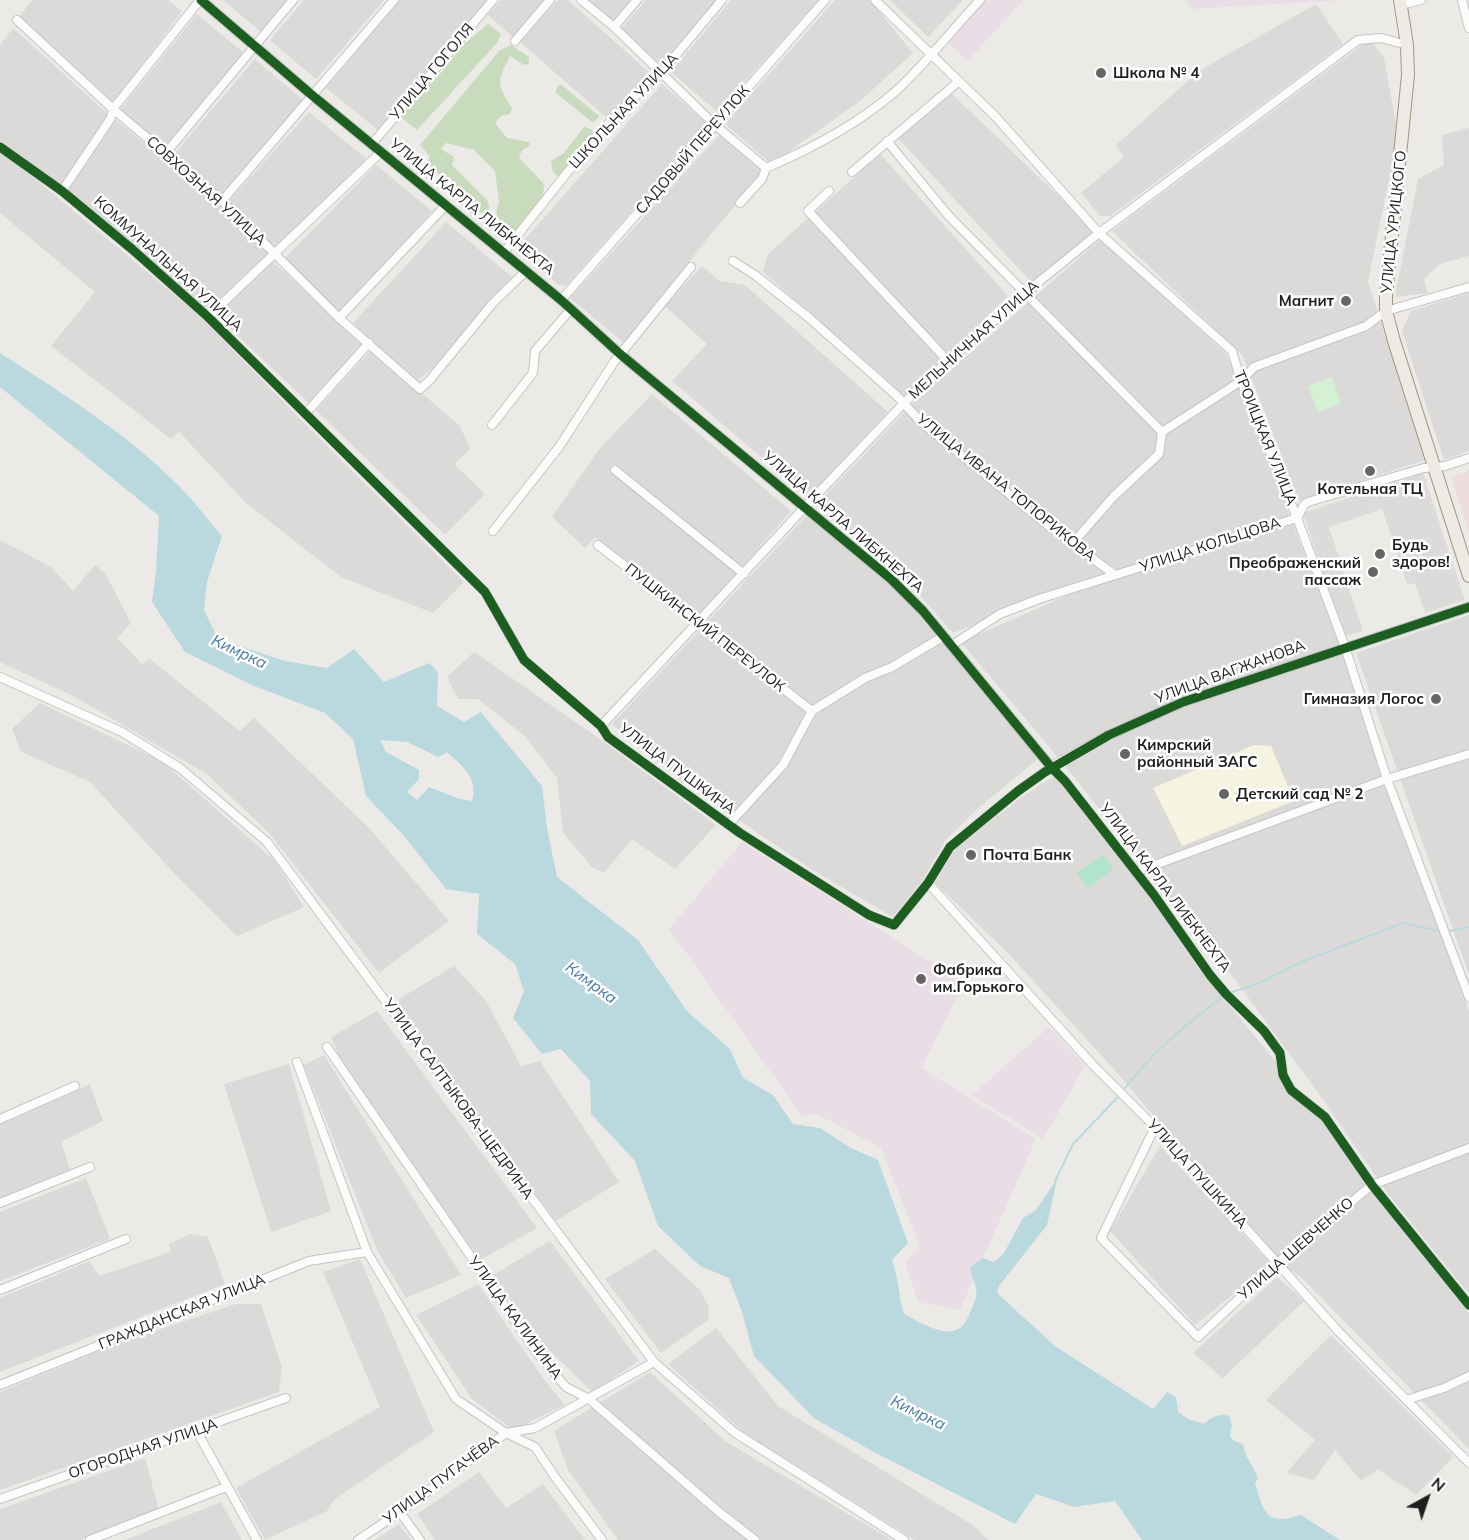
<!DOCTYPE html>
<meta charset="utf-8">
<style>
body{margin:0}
#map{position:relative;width:1469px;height:1540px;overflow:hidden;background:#eceae7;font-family:Mulish,sans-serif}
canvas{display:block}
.north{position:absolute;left:1397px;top:1468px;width:60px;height:60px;-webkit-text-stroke:4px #fff;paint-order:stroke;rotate:40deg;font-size:16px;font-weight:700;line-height:24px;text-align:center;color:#1e1e1e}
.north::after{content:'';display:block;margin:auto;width:21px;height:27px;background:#1e1e1e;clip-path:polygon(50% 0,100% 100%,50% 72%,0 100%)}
</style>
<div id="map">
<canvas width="1469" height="1540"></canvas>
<div class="north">N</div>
</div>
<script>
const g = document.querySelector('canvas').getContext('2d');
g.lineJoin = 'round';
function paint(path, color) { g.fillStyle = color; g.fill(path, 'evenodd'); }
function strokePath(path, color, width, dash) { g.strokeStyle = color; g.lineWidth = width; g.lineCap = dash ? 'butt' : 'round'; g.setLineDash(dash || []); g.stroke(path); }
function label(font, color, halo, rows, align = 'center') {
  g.font = font + ' Mulish,sans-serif'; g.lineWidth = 5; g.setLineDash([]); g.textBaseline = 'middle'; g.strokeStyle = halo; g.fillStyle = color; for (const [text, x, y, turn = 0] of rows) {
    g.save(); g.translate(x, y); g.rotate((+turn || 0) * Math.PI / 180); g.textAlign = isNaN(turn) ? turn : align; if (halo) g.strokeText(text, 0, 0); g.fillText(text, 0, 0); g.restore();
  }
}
const residential = new Path2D(`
 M32 0H168L182 11 113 104 20 16Z
 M223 0H288L262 33Z
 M304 0H384L316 79 270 40Z
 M400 0H487L378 130 326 88Z
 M501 0H548L514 38 488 15Z
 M558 0H568L652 75 607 118 520 42Z
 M588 0H632L614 21Z
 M646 0H718L662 66 621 29Z
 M731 0H818L718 112 671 72Z
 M835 0H870L913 53 860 101 771 164 725 124Z
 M890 0H963L928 37Z
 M1316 4 1343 44 1110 216H1100L1081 193 1124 157 1116 145 1199 71Z
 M197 14 245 54 165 149 120 110Z
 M13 28 109 115 62 186 0 142V45Z
 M1370 39 1384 58 1398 135 1368 282 1425 460 1299 501 1243 356 1112 231Z
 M255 59 304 101 222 196 173 155Z
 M662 84 705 122 703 129 567 285H558L518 247Z
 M952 94 1094 230 1032 283 898 138Z
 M309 112 367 159 208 313 67 192 115 119 223 208Z
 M1469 128V256L1440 264 1424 279 1428 293 1395 297 1418 179 1444 165 1442 135Z
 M720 134 764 172 710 235 636 331 623 342 570 298Z
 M0 153 28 173 201 317 305 424 464 582 433 613 341 577 246 503 179 432 171 439 51 346 95 292 0 213Z
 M880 154 1008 296 905 396 763 272 768 254Z
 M376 165 432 211 340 315 285 258Z
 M446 222 512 277 434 367 416 382 353 323Z
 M1102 238 1227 355 1290 517 1107 574 953 633 917 592 817 504 915 401Z
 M273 262 365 346 309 403 216 315Z
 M702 266 720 281 745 285 888 412 808 497 672 381 707 344 665 306Z
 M1469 293V451L1444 460 1402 331 1411 311Z
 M371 350 460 426 470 449 454 464 485 494 445 535 316 410Z
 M652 394 791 511 698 619 595 537 585 548 552 517 600 448Z
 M809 513 909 601 1039 758 976 810 945 841 922 881 893 917 811 869 678 779 612 724Z
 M1293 525 1343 651 1469 1011V1294L1388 1194 1327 1105 1233 977 1066 767 961 642 1109 577Z
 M0 540 51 567 73 591 95 565 105 573 131 623 117 638 142 664 150 659 240 731 254 718 369 828 449 921 379 973 269 833 208 775 75 697 0 662Z
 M1469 615V975L1356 653Z
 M474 652 597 737 716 825 675 869 632 839 604 873 592 867 563 833 557 778 525 736 478 699H458L447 677Z
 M40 703 163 762 276 862 304 907 237 936 172 871 90 782 21 752 12 729Z
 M1057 774 1149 896 1196 965 1318 1113 1379 1201 1469 1313V1449L1300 1276 1277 1263 1120 1076 1008 953 935 883 954 849 1022 797Z
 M454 966 486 1001 521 1066 540 1061 619 1182 556 1221 401 1016 399 999Z
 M377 1011 537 1228 480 1260 347 1075 331 1037Z
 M324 1055 461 1275 406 1298 377 1250 304 1065Z
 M289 1064 331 1211 271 1232 224 1084Z
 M90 1084 103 1121 61 1142 70 1169 0 1198V1124Z
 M1160 1146 1271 1264 1195 1325 1110 1231Z
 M86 1178 110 1239 0 1281V1212Z
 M190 1234 208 1237 225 1284 0 1372V1298L90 1261 99 1276 170 1252 169 1244Z
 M550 1241 639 1361 592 1392 538 1339 493 1275Z
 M655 1249 700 1290 709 1307 708 1320 661 1353 605 1279Z
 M360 1259 434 1432 335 1499 327 1511 265 1540 236 1488 380 1407 323 1272Z
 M1277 1277 1304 1301 1223 1378 1193 1353Z
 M478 1284 542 1377 565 1405 513 1430 472 1399 416 1315Z
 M236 1304H261L282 1367 279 1392 0 1490V1392L116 1344Z
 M716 1328 778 1406 974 1526 988 1540H915L744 1433 668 1364Z
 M1331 1335 1453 1457 1416 1495 1378 1469 1361 1481 1335 1450 1314 1480 1286 1473 1315 1440 1266 1400Z
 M650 1372 725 1441 892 1540H618L568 1470 554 1431Z
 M145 1458 159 1510 80 1540H0V1509Z
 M479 1472 506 1508 543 1484 585 1540H435L417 1514Z
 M221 1502 242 1540H125Z
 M399 1524 411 1540H375Z`);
const commercial = new Path2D(`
 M1469 471V532L1451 477Z`);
const industrial = new Path2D(`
 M986 0H1023L968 61 946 42Z
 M1187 0H1345L1191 9Z
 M742 842 964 983 921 1068 1036 1139 960 1310 918 1302 905 1262 920 1247 881 1148 817 1114 802 1116 669 929Z
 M1049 1027 1085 1066 1043 1139 972 1095Z`);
const education = new Path2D(`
 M1254 745 1271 746 1294 801 1182 846 1153 788Z`);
const forest = new Path2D(`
 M488 24 501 34 497 43 417 130 402 118 405 109 440 74 463 45Z
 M511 45 529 57V64L524 65 510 56C497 81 496 83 512 108L510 114 501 116 495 123 507 138 529 142 530 146 522 150 519 158 544 184 543 197 516 234H509L496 214 499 201 495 171 474 150 446 143 441 149 454 157 452 165 488 201 490 212 481 213 427 163 430 157 420 145 500 50Z
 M562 85 599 116 593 123 555 92 558 86Z
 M584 127 591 129 595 134 559 178 553 172 551 161 564 153Z`);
const park = new Path2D(`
 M1332 377 1341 403 1318 412 1308 386Z`);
const pitch = new Path2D(`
 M1103 855 1114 869 1088 888 1077 873Z`);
const parking = new Path2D(`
 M1371 304 1374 312 1333 328 1330 320Z
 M1338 425 1348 454 1334 459 1324 430Z
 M1354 456 1358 466 1350 470 1353 479 1301 499 1295 485 1343 467 1341 461Z
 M1423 473 1465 600 1425 613 1415 583 1407 585 1382 509 1329 527 1363 631 1344 637 1303 513Z`);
const water = new Path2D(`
 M0 353C62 393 128 434 180 487 195 502 208 520 222 536L207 582 204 610 218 639 285 661 327 668 354 649 384 682 429 663 438 672 437 706 464 722 481 712 542 786 547 828 557 877 638 940 687 1011 730 1049 743 1078 773 1095 793 1124 820 1128 851 1148 878 1160 908 1243 892 1260C899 1278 898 1296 904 1314 926 1325 959 1348 970 1312 973 1306 978 1296 976 1289 975 1282 971 1275 970 1267L983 1258 994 1262 1004 1253 1023 1218 1036 1210 1057 1179 1047 1225 999 1286 997 1293 1055 1346 1153 1409 1167 1392 1176 1397 1178 1412 1188 1419 1204 1424C1211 1417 1219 1413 1229 1416L1232 1425 1230 1437 1234 1441 1243 1444C1245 1458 1253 1465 1258 1478L1255 1484C1260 1497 1263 1521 1282 1519 1288 1519 1294 1516 1301 1515L1340 1540H1142L1115 1501 1074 1507 1036 1494 1015 1524 872 1451 815 1419 754 1356 742 1312 729 1278 700 1266 658 1226 635 1161 591 1114 590 1081 561 1049 542 1054 513 1018 524 991 515 964 477 934 479 894 446 889 404 836 366 796 353 739 325 713 254 686 185 652 152 602 156 571 159 516 0 387ZM380 740 407 742 438 757 447 752C462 766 479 778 472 801L460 799 429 787 417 800 407 792 419 779V770L386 752Z`);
const stream = new Path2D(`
 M1229 993 1257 984 1304 961 1403 923 1444 932 1469 927
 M1125 1088C1152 1053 1188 1022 1224 996
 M1055 1181 1073 1144 1117 1098`);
const minor = new Path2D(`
 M581 0 614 27 715 125 766 168
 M875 0 995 116 1099 233 1232 351 1241 381 1297 518 1345 647 1387 779 1469 997
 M1462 0 1469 28
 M1400 5 1421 0
 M17 20 113 109 222 201 339 318 420 389 429 381 493 303 526 271
 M614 27 637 0
 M515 41 550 0
 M887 141 948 215 1162 432
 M372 144 493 0
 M0 147 62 191 133 250 208 317 485 592 524 660 601 726 608 737 740 833 869 915 894 925 928 883 950 847 1018 791 1051 767 1065 781 1154 895 1210 975 1226 994 1264 1031 1280 1053 1283 1075 1291 1090 1325 1117 1372 1185 1469 1305
 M165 154 293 0
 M852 172 958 82
 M62 191 111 118 113 109 200 0
 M829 191 808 211 948 361
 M222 201 394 0
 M740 203 762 179 766 168C811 149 859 123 896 91 926 63 952 30 980 0
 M504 252 594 139 632 99 660 74 722 0
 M733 261 755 275 808 317 897 396 922 423 1046 524 1115 575
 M561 300 825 0
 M208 317 381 152
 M339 318 446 205
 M306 413 369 343
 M492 425 533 373 535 351 571 309
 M1162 432 1241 381 1254 367 1366 326 1386 311 1469 287
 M615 470 744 574
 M493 531 559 447 614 362 691 267
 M1073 543 1113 497 1159 454 1162 432
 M598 545 812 711
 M952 645 1000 614 1039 599 1297 518 1304 505 1308 502 1424 468 1445 466 1469 458
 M0 677 122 732 180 768 267 842 654 1362 734 1432 904 1540
 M601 726 805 507 904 403 948 361 1024 294 1099 233 1358 40 1381 38 1407 45
 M728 825 783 765 812 711 865 678 892 667 944 636
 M1136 872 1387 779 1469 754
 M928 883 1093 1065 1155 1127 1339 1332 1469 1463
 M327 1047 537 1353 566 1387 589 1399 719 1512 755 1540
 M297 1062 367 1252 456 1399 506 1433 535 1447 555 1477 602 1540
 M0 1119 75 1086
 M1155 1127 1101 1238 1198 1337 1277 1263 1372 1185 1469 1148
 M0 1203 90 1167
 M0 1290 126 1239
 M0 1385 309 1261 367 1252
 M1406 1400 1444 1388 1469 1376
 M196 1430 257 1540
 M0 1499 286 1398
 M400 1512 420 1540
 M90 1540 226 1487
 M358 1540 400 1512 506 1433 535 1428 654 1362`);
const tertiary = new Path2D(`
 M201 0 313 96 561 300 620 354 891 579 923 611 1051 767 1109 735 1183 702 1469 607`);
const primary = new Path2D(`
 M1400 0 1407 45 1408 75 1386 295V311L1394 341 1469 576`);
const cycleway = new Path2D(`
 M201 0 313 96 561 300 620 354 891 579 923 611 1051 767 1065 781 1154 895 1210 975 1226 994 1264 1031 1280 1053 1283 1075 1291 1090 1325 1117 1372 1185 1469 1305
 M0 147 62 191 133 250 208 317 485 592 524 660 601 726 608 737 740 833 869 915 894 925 928 883 950 847 1018 791 1045 772 1109 735 1183 702 1469 607`);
const markers = [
 [1101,73,6,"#666564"],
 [1346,301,6,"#666564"],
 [1370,471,6,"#666564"],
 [1380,554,6,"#666564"],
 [1373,572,6,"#666564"],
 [1436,699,6,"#666564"],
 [1125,754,6,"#666564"],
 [1224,794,6,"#666564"],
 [971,855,6,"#666564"],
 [921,979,6,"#666564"]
];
const streetNames = [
 ["УЛИЦА ГОГОЛЯ",432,72,-50],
 ["ШКОЛЬНАЯ УЛИЦА",624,111,-47],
 ["САДОВЫЙ ПЕРЕУЛОК",693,150,-49],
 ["СОВХОЗНАЯ УЛИЦА",206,191,42],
 ["УЛИЦА КАРЛА ЛИБКНЕХТА",472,207,39],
 ["УЛИЦА УРИЦКОГО",1394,222,-84],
 ["КОММУНАЛЬНАЯ УЛИЦА",168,264,42],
 ["МЕЛЬНИЧНАЯ УЛИЦА",974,340,-42],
 ["ТРОИЦКАЯ УЛИЦА",1265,438,68],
 ["УЛИЦА ИВАНА ТОПОРИКОВА",1006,488,39],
 ["УЛИЦА КАРЛА ЛИБКНЕХТА",843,522,41],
 ["УЛИЦА КОЛЬЦОВА",1210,545,-18],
 ["ПУШКИНСКИЙ ПЕРЕУЛОК",705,628,38],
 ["УЛИЦА ВАГЖАНОВА",1230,672,-20],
 ["УЛИЦА ПУШКИНА",677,769,37],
 ["УЛИЦА КАРЛА ЛИБКНЕХТА",1165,888,53],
 ["УЛИЦА САЛТЫКОВА-ЩЕДРИНА",458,1099,54],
 ["УЛИЦА ПУШКИНА",1197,1174,48],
 ["УЛИЦА ШЕВЧЕНКО",1296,1249,-41],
 ["ГРАЖДАНСКАЯ УЛИЦА",182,1312,-22],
 ["УЛИЦА КАЛИНИНА",515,1318,54],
 ["ОГОРОДНАЯ УЛИЦА",143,1449,-19],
 ["УЛИЦА ПУГАЧЁВА",441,1480,-36]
];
const poiNames = [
 ["Школа № 4",1113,73],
 ["Магнит",1334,301,"right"],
 ["Котельная ТЦ",1370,489,"center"],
 ["Будь",1392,545],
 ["здоров!",1392,562],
 ["Преображенский",1361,563,"right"],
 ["пассаж",1361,580,"right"],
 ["Гимназия Логос",1424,699,"right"],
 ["Кимрский",1137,745],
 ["районный ЗАГС",1137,762],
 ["Детский сад № 2",1236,794],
 ["Почта Банк",983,855],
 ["Фабрика",933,970],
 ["им.Горького",933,987]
];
const waterNames = [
 ["Кимрка",239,652,25],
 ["Кимрка",591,983,36],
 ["Кимрка",918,1413,26]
];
paint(residential, '#dbdad8');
paint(commercial, '#eedddc');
paint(industrial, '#eadee6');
paint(education, '#f6f4e1');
paint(forest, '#c8dbbc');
paint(park, '#d4f2d3');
paint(pitch, '#b2e3cc');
paint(parking, '#dcdbda');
paint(water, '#bad9df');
strokePath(stream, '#bad9df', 2);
strokePath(minor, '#c5c4c3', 10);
strokePath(tertiary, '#c5c4c3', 11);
strokePath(primary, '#a29683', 14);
strokePath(minor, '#fcfcfb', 8);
strokePath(tertiary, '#fcfcfb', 9);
strokePath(primary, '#f0eae4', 12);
strokePath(cycleway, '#1b5e20', 9);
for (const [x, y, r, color] of markers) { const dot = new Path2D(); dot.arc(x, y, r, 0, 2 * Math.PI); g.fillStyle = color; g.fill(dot); strokePath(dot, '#fff', 2); }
label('15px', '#1e1e1e', '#fff', streetNames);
label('bold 15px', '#1e1e1e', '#fff', poiNames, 'left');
label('italic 16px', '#487aa4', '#fff', waterNames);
</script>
